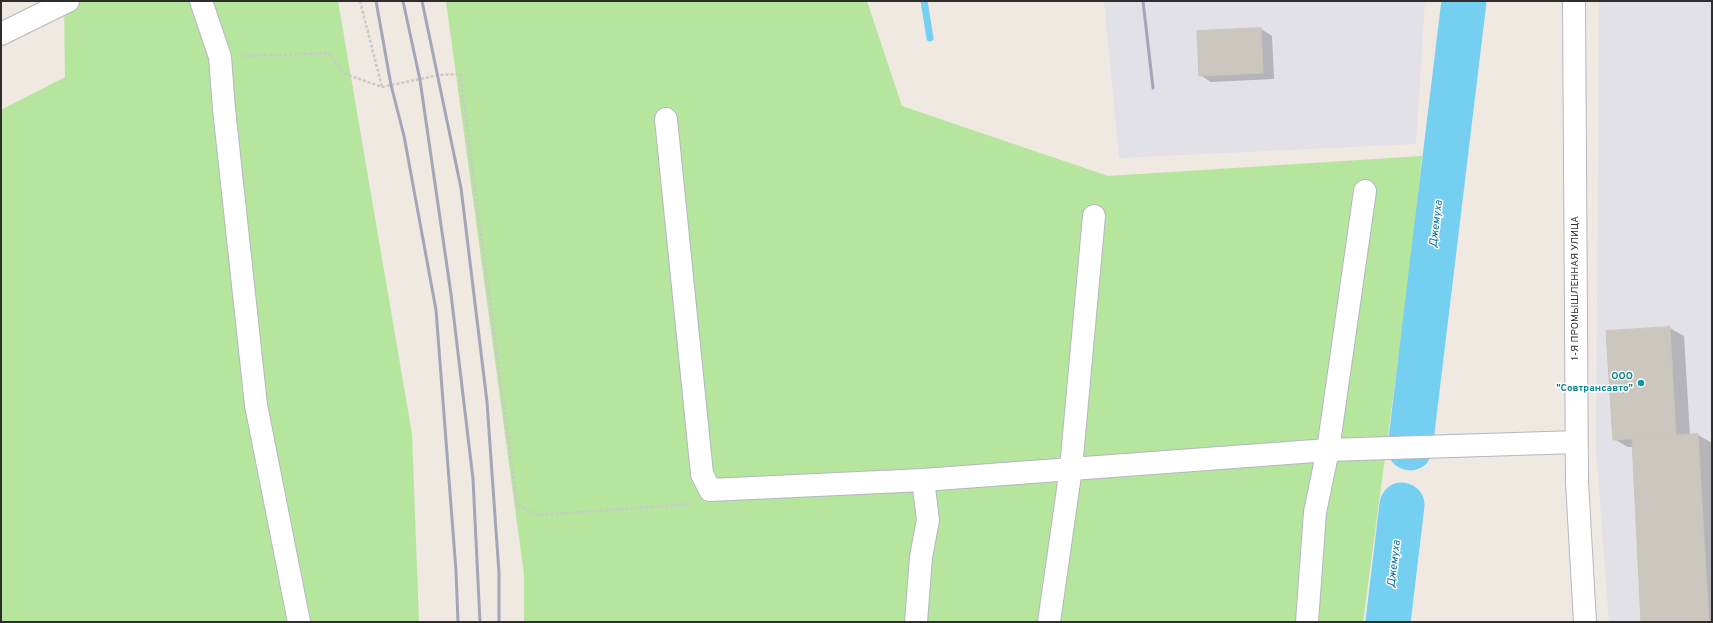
<!DOCTYPE html>
<meta charset="utf-8">
<style>
body{margin:0}
#map{position:relative;width:1713px;height:623px;overflow:hidden;background:#efe9e1;font-family:Overpass,sans-serif}
canvas{display:block}
.frame{position:absolute;inset:0;border:2px solid #2e2e2e;pointer-events:none}
</style>
<div id="map">
<canvas width="1713" height="623"></canvas>
<div class="frame"></div>
</div>
<script>
const g = document.querySelector('canvas').getContext('2d');
g.lineJoin = 'round';
function paint(path, color) { g.fillStyle = color; g.fill(path, 'evenodd'); }
function strokePath(path, color, width, dash) { g.strokeStyle = color; g.lineWidth = width; g.lineCap = dash ? 'butt' : 'round'; g.setLineDash(dash || []); g.stroke(path); }
function label(font, color, halo, rows, align = 'center') {
  g.font = font + ' Overpass,sans-serif'; g.lineWidth = 3; g.setLineDash([]); g.textBaseline = 'middle'; g.strokeStyle = halo; g.fillStyle = color; for (const [text, x, y, turn = 0] of rows) {
    g.save(); g.translate(x, y); g.rotate((+turn || 0) * Math.PI / 180); g.textAlign = isNaN(turn) ? turn : align; if (halo) g.strokeText(text, 0, 0); g.fillText(text, 0, 0); g.restore();
  }
}
const industrial = new Path2D(`
 M1104 1H1425L1416 144 1119 158Z
 M1599 1H1712V622H1609L1596 450Z`);
const green = new Path2D(`
 M64 1H338L412 434 419 622H1V110L65 77Z
 M446 1H867L902 106 1108 176 1422 156 1410 270 1363 622H524V574Z`);
const shadow = new Path2D(`
 M1261 29 1272 36 1274 79 1211 82 1200 75Z
 M1670 328 1684 336 1690 436 1698 435 1712 443V622H1642L1633 447H1628L1614 439Z`);
const stream = new Path2D(`
 M924 1 930 38`);
const river = new Path2D(`
 M1410 448 1464 1
 M1388 622 1402 505`);
const building = new Path2D(`
 M1261 28 1263 73 1199 76 1197 31Z
 M1670 327 1676 436 1613 440 1606 331Z
 M1698 434 1709 622H1641L1632 439Z`);
const path = new Path2D(`
 M360 1 382 87
 M244 56 328 53 345 74 382 87 439 75 460 74 517 505 538 515 692 504`);
const minor = new Path2D(`
 M201 1 220 57 224 109 256 405 299 622
 M1574 1 1577 482 1585 622
 M1 34 68 1
 M666 119 702 474 710 490 923 480 1328 450 1577 442
 M916 622 921 557 928 520 923 480
 M1049 622 1071 468 1094 216
 M1307 622 1315 512 1328 450 1365 191`);
const rail = new Path2D(`
 M376 1 391 85 404 136 436 310 456 571 458 622
 M403 1 420 80 451 294 473 479 480 622
 M422 1 461 188 487 402 499 573V622
 M1143 1 1153 88`);
const markers = [
 [1641,383,4,"#0f9aa8"]
];
const streetNames = [
 ["1-Я ПРОМЫШЛЕННАЯ УЛИЦА",1576,288,-90]
];
const cultureNames = [
 ["ООО",1633,377],
 ["\"Совтрансавто\"",1633,389]
];
const waterNames = [
 ["Джемуха",1437,224,-83],
 ["Джемуха",1395,564,-83]
];
paint(industrial, '#e3e1e8');
paint(green, '#b6e59e');
paint(shadow, '#0003');
strokePath(stream, '#75cff0', 7);
strokePath(river, '#75cff0', 45);
paint(building, '#cbc7bf');
strokePath(building, '#cbc5ba', 1);
strokePath(minor, '#b4b7c1', 24);
strokePath(path, '#c9c9c9', 2.5, [3, 2]);
strokePath(minor, '#fff', 22);
strokePath(rail, '#a3a6b8', 3);
for (const [x, y, r, color] of markers) { const dot = new Path2D(); dot.arc(x, y, r, 0, 2 * Math.PI); g.fillStyle = color; g.fill(dot); strokePath(dot, '#fff', 1.5); }
label('10px', '#2e2e2e', '#fff', streetNames);
label('bold 10px', '#0d838f', '#fff', cultureNames, 'right');
label('italic 11px', '#0d6fa3', '#fff', waterNames);
</script>
